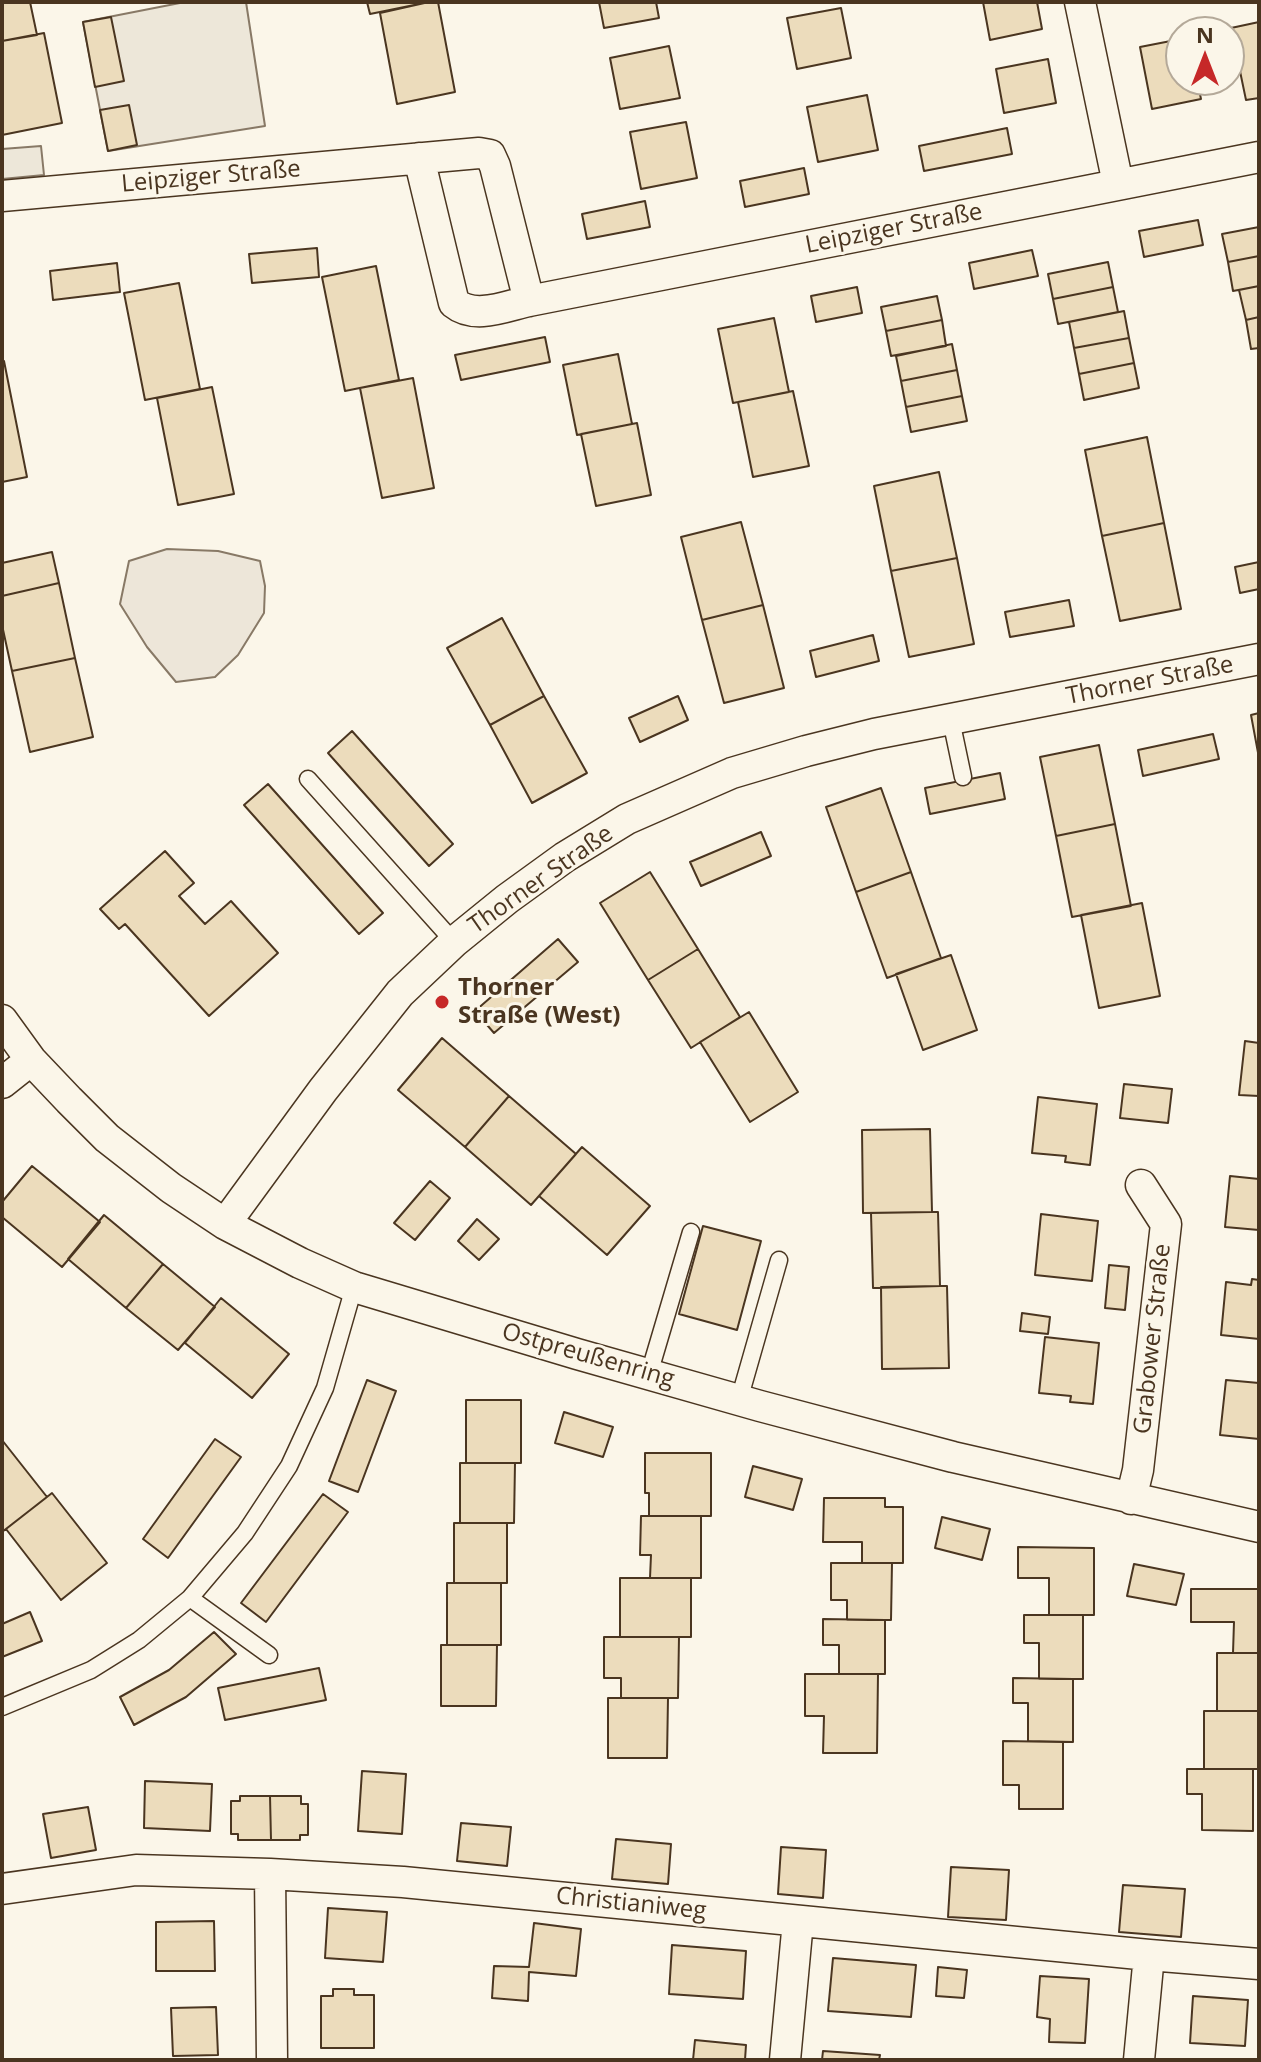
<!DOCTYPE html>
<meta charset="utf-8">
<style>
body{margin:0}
#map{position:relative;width:1261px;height:2062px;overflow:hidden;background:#fbf6e9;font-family:"Open Sans",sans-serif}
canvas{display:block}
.frame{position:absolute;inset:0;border:4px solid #4a3520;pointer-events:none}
.north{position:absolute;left:1165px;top:16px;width:80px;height:80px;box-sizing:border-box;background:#fbf6e9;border:2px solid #b4a999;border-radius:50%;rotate:0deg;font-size:22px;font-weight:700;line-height:32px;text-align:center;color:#4a3520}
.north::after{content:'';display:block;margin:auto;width:28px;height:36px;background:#c62828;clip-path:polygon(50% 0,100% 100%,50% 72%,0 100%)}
</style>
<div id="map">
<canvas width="1261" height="2062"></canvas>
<div class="frame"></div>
<div class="north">N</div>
</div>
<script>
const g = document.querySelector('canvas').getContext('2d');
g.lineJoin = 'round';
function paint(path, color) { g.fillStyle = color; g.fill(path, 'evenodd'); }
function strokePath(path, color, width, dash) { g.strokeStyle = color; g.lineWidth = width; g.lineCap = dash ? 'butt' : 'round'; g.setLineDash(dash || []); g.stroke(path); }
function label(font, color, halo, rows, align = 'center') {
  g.font = font + ' "Open Sans",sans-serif'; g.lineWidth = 6; g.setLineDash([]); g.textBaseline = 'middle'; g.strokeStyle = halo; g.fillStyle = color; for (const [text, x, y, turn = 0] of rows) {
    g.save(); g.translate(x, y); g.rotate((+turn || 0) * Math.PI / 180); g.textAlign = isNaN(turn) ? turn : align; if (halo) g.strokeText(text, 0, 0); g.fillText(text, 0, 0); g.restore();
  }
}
const green = new Path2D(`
 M167 549 218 551 260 561 265 586 264 613 238 655 215 677 176 682 147 647 120 604 129 561Z`);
const parking = new Path2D(`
 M185 2H246L265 126 108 151 83 22Z
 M41 146 44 175 2 179V149Z`);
const building = new Path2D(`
 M2 2H30L37 35 2 41Z
 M367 2H429L370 14Z
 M429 2H438L455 92 397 104 380 13Z
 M599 2H656L659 18 604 28Z
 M983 2H1037L1042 29 990 40Z
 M841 8 851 58 797 69 787 18Z
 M111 17 124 81 95 87 83 22Z
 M1259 22V98L1246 100 1231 28Z
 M44 33 62 123 2 135V41Z
 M1181 39V80H1197L1201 99 1152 109 1140 47Z
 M669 46 680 98 620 109 610 58Z
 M1048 59 1056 103 1004 113 996 69Z
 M867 95 878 150 818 162 807 107Z
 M129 105 137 145 108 151 100 110Z
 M686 122 697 178 641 189 630 132Z
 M1007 128 1012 154 924 171 919 146Z
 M804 168 809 194 745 207 740 181Z
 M645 201 650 227 587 239 582 214Z
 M1198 220 1203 245 1144 257 1139 231Z
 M1259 227V256L1228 262 1222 234Z
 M317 248 319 277 252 283 249 254Z
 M1032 250 1038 276 974 289 969 263Z
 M1259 256V286L1233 291 1228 262Z
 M1108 262 1113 287 1053 299 1048 274Z
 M117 263 120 292 53 300 50 271Z
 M376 266 399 380 345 391 322 277Z
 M179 283 200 389 145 400 124 293Z
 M1259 286V317L1246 320 1239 290Z
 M857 287 862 313 816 322 811 296Z
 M1113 287 1118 312 1058 324 1053 299Z
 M937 296 942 320 886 331 881 307Z
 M1124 311 1129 338 1074 348 1069 322Z
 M1259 317V348L1251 349 1246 320Z
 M774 318 789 392 733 403 718 329Z
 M942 320 946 346 891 356 886 331Z
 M545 337 550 362 461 380 455 355Z
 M1129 338 1134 363 1079 374 1074 348Z
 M952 344 957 370 901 381 896 356Z
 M618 354 632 424 577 435 563 365Z
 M2 361H4L27 477 2 482Z
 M1134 363 1139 388 1084 400 1079 374Z
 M957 370 962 396 906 407 901 381Z
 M413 378 434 488 382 498 360 388Z
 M212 387 234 494 178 505 157 398Z
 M793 391 809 466 753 477 738 402Z
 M962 396 967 421 911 432 906 407Z
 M637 423 651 495 596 506 581 434Z
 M1147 437 1164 523 1102 536 1085 450Z
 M939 472 957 558 891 571 874 486Z
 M741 522 763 605 702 620 681 537Z
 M1164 523 1181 609 1120 621 1102 536Z
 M52 552 59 583 2 596V563Z
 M957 558 974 644 909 657 891 571Z
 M1259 562V589L1240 593 1235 567Z
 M59 583 75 658 12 671 2 625V596Z
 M1069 600 1074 626 1010 637 1005 612Z
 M763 605 784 688 724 703 702 620Z
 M502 618 544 696 490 725 447 648Z
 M873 635 879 661 816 677 810 651Z
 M75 658 93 737 30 752 12 671Z
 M544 696 587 773 532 803 490 725Z
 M678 696 688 720 640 742 629 718Z
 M1259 713V758L1251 715Z
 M352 731 453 844 429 866 328 753Z
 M1213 734 1219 759 1143 776 1138 750Z
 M1099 745 1115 824 1056 836 1040 757Z
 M1000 773 1005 799 930 814 925 788Z
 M268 784 383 913 359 934 244 805Z
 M881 788 911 872 856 892 826 807Z
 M1115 824 1131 906 1072 917 1056 836Z
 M761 832 771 856 701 886 690 862Z
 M165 851 194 883 179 896 205 924 231 901 278 953 209 1016 125 924 119 929 100 909Z
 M650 872 698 949 648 980 600 903Z
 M911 872 941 958 887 978 856 892Z
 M1142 903 1160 996 1099 1008 1081 915Z
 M558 939 578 962 494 1033 475 1011Z
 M698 949 740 1017 691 1048 648 980Z
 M951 955 977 1030 923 1050 896 974Z
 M749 1012 798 1092 750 1122 700 1042Z
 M442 1038 509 1096 465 1147 398 1090Z
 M1245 1041 1259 1043V1096L1239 1095Z
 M1124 1084 1172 1089 1168 1123 1120 1118Z
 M509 1096 576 1154 531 1205 465 1147Z
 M1038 1097 1097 1104 1090 1165 1065 1162 1066 1156 1032 1153Z
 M930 1129 932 1212 863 1213 862 1130Z
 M582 1147 650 1206 607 1255 539 1196Z
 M32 1166 100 1222 62 1267 2 1217V1202Z
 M1230 1176 1259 1179V1230L1225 1227Z
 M430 1181 450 1198 415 1240 394 1223Z
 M932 1212H938L940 1286 873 1288 871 1213Z
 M1041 1214 1098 1221 1092 1281 1035 1275Z
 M104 1215 163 1264 126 1308 68 1259Z
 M477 1219 499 1239 479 1260 458 1241Z
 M703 1226 761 1241 737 1330 679 1314Z
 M163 1264 215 1307 178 1350 126 1308Z
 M1109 1265 1129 1267 1125 1310 1105 1308Z
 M1252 1279 1259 1280V1339L1221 1335 1226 1282 1251 1285Z
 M940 1286H947L949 1368 882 1369 881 1287Z
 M221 1298 289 1354 252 1398 185 1343Z
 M1022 1313 1050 1317 1048 1334 1020 1331Z
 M1045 1337 1099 1343 1093 1404 1070 1402 1071 1396 1039 1393Z
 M367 1380 396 1391 358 1492 329 1481Z
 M1226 1380 1259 1383V1439L1220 1435Z
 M466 1400H521V1463H466Z
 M564 1412 613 1427 603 1457 555 1443Z
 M215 1439 241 1457 168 1558 143 1539Z
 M2 1440 47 1497 2 1532Z
 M645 1453H711V1516H649V1493H645Z
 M460 1463H515L514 1523H460Z
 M753 1466 802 1479 793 1510 745 1497Z
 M52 1493 107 1563 61 1600 6 1529Z
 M323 1494 348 1512 266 1622 241 1603Z
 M824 1498H885V1507H903V1563H862V1542H823Z
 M641 1516H701V1578H650L651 1555H640Z
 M942 1517 990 1529 982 1560 935 1548Z
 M454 1523H507V1583H454Z
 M1018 1547 1094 1548V1615H1049V1578H1018Z
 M831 1563H892L891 1620H847V1600H831Z
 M1134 1564 1184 1574 1176 1605 1127 1596Z
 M620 1578H691V1637H620Z
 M447 1583H501V1645H447Z
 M1191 1589H1259V1653H1233L1234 1622H1191Z
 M30 1612 42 1641 2 1657V1624Z
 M1024 1615H1083V1679H1039V1643H1024Z
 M823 1619 885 1620V1674H839V1645H823Z
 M214 1632 236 1654 186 1697 134 1725 120 1697 169 1670Z
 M604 1637H679L678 1698H621V1678H604Z
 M441 1645H497L496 1706H441Z
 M1217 1653H1259V1711H1217Z
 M319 1668 326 1700 225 1720 218 1688Z
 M805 1674H878L877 1753H823L824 1716H805Z
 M1013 1678 1073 1679V1742L1028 1741V1703H1013Z
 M608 1698H668L667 1758H608Z
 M1204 1711H1259V1769H1204Z
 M1003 1741 1063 1742V1809H1019V1785H1003Z
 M1187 1769H1253V1831L1202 1830V1794H1187Z
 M362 1771 406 1774 402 1834 358 1831Z
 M145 1781 212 1784 210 1831 144 1828Z
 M240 1796H270L271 1840H238V1834H231V1801H240Z
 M270 1796H301V1804H308V1835H300V1840H271Z
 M88 1807 96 1850 51 1858 43 1814Z
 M461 1823 511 1827 507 1866 457 1861Z
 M616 1839 671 1844 668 1884 612 1879Z
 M781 1847 826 1850 823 1898 778 1894Z
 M951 1867 1009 1870 1006 1920 948 1917Z
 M1123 1885 1185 1889 1181 1937 1119 1932Z
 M328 1908 387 1912 383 1962 325 1958Z
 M214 1921 215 1971H156V1922Z
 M534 1923 581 1929 576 1976 529 1972 528 2001 492 1998 494 1966 529 1967Z
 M672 1945 746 1951 743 1999 669 1994Z
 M833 1958 916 1965 911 2017 828 2011Z
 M938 1967 967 1970 964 1998 936 1996Z
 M1040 1976 1089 1979 1085 2043 1049 2042 1050 2019 1037 2017Z
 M333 1989H354V1995H374V2048H321V1996H333Z
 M1193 1996 1248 2000 1245 2046 1190 2043Z
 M216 2007 218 2055 173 2056 171 2008Z
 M695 2040 746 2045 745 2060H693Z
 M823 2051 880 2055 879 2060H822Z`);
const lane = new Path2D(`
 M951 720 963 777
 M308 779 454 942
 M649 1374 691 1232
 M739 1400 779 1260
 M190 1598 269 1655
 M2 1707 91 1670 139 1640 190 1598 245 1533 289 1466 325 1388 354 1287`);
const street = new Path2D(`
 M1080 2 1118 184
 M419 158 454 303C475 320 506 306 529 301L1259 157
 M2 196 479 153 490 155 495 166 529 301
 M2 1020 31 1060 69 1100 107 1138 171 1188 225 1224 300 1263 354 1287 577 1354 760 1406 953 1457 1259 1527
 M2 1083 31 1060
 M225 1224 323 1090 400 993 454 942 507 899 565 857 627 819 732 773 806 751 874 734 1259 659
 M1131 1499 1138 1470 1166 1224 1141 1185
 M270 1874 272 2060
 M2 1889 136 1870 270 1874 403 1882 1149 1955 1259 1964
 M785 2060 798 1921
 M1139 2060 1149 1955`);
const markers = [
 [442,1002,8,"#c62828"]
];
const streetNames = [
 ["Leipziger Straße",211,177,-5],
 ["Leipziger Straße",894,229,-11],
 ["Thorner Straße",1150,681,-11],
 ["Thorner Straße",541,880,-35],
 ["Grabower Straße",1153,1339,-84],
 ["Ostpreußenring",588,1356,16],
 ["Christianiweg",631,1904,6]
];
const poiNames = [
 ["Thorner",458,988],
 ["Straße (West)",458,1016]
];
paint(green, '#ede6d9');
strokePath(green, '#887966', 2);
paint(parking, '#ede7d9');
strokePath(parking, '#887966', 2);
paint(building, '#ecdcbc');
strokePath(building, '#4a3520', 2);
strokePath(lane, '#4a3520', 19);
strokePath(street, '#4a3520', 33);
strokePath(lane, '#fbf6e9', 16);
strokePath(street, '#fbf6e9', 30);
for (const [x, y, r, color] of markers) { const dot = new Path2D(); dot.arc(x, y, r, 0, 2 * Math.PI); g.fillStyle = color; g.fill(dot); strokePath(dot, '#fbf6e9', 3); }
label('24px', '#4a3520', '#fbf6e9', streetNames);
label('bold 24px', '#4a3520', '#fbf6e9', poiNames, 'left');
</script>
